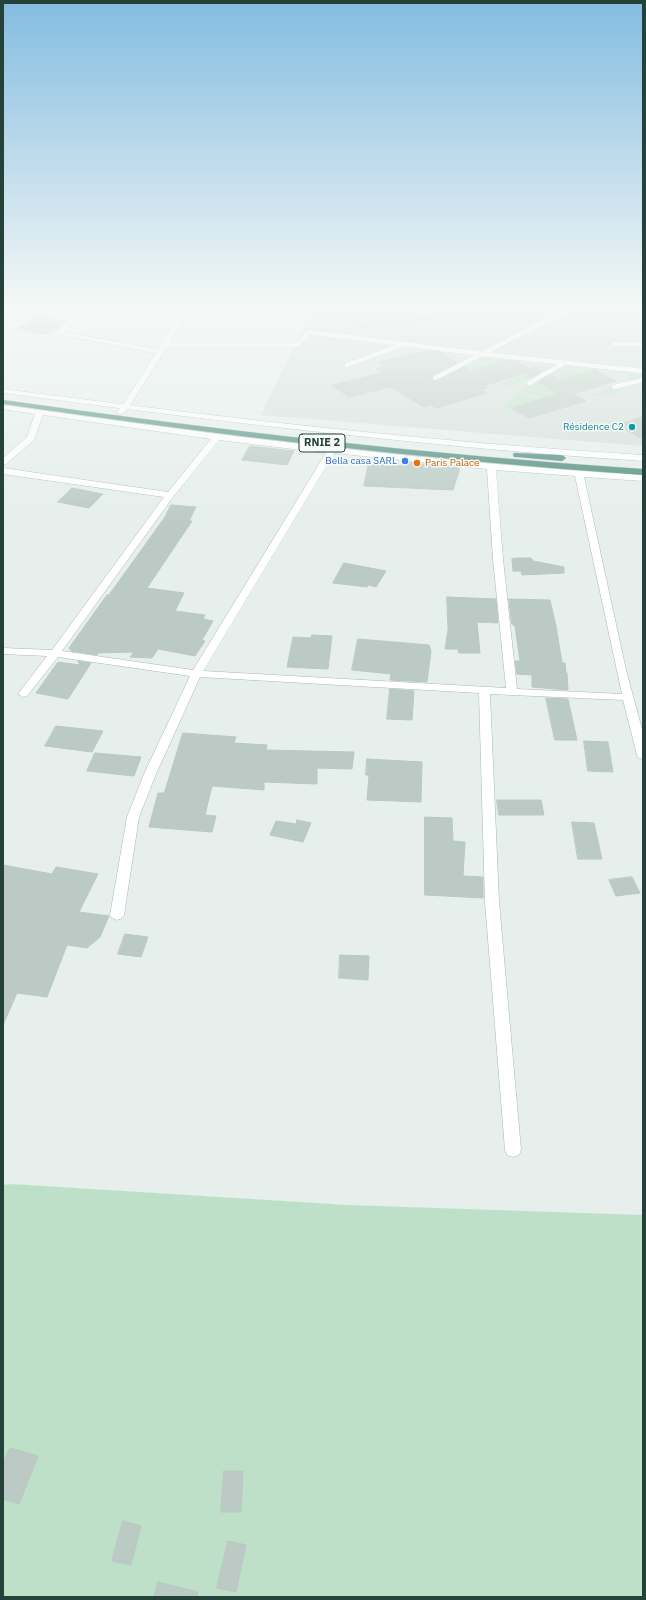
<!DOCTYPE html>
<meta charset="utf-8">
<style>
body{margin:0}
#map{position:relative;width:646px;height:1600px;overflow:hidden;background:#e6efeb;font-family:"IBM Plex Sans",sans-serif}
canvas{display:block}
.frame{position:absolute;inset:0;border:4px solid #24423a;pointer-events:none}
</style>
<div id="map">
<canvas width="646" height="1600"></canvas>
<div class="frame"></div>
</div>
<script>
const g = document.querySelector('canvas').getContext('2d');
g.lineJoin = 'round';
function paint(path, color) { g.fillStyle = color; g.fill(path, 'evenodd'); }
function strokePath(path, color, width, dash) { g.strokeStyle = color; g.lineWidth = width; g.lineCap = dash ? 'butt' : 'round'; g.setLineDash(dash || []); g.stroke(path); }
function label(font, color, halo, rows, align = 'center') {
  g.font = font + ' "IBM Plex Sans",sans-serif'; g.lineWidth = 3; g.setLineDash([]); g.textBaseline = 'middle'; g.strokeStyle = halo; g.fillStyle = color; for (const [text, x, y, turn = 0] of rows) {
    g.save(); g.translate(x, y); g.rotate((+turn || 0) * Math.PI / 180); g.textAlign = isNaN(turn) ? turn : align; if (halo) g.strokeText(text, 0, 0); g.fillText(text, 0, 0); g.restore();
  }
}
const built = new Path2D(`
 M314 304H643V446L261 415Z`);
const green = new Path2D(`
 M487 356 512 358 449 376 461 368Z
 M542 362 558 364C543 373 514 393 498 384L541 370 538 367 543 364Z
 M564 365 600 369 551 383 558 387 550 390 557 394 542 398 518 390Z
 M630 373 638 374 641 378 612 395 590 396 630 380 626 377Z
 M519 393 539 400 507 409 502 406Z
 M12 1184 348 1205 643 1215V1597H3V1185Z`);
const building = new Path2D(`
 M37 316 66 321 48 335 18 329Z
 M426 351 440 352 457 363 433 375 432 379 434 382 464 367 471 371 507 360 518 362 531 369 533 366 542 371 530 378 527 376 529 372 483 386 487 388 480 390 486 393 437 408 430 405 424 407 391 387 349 397 332 385 382 373 376 369 385 367 378 362Z
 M596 370 616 381 572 394 586 401 529 418 511 408 558 394 538 382 550 375 561 381Z
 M643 417V439L617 425Z
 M250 446 294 451 287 465 242 460Z
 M405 462 460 468 453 490 364 486 368 464 404 466Z
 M72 488 103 494 89 508 58 502Z
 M171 505 196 507 189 521H192L147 588 184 593 175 611 205 615 203 619 213 621 202 640 205 641 195 656 158 649 152 658 130 657 134 652 98 653 97 655 71 651 69 648 107 595H109L165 517Z
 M519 558H531L533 561 564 567V573L522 575 521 571H513L512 559Z
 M344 563 386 571 376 587 368 585 367 587 333 583Z
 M447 597 496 599 498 623 477 622 480 653H459L458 649H445L448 630Z
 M509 599 550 600 556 626 562 663H565L566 673H567L568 690 532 687V675L517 674 515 661H520L515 626 512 624Z
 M312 635 332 636 328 669 287 667 293 637 311 638Z
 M358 639 429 645 431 651 427 682 390 680 391 674 352 670Z
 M78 661 91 663 68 699 36 693 58 662 80 665Z
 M390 689 414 691 412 720 387 719Z
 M546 698 568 699 577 740H555Z
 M56 726 103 731 92 752 45 746Z
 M183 733 236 737 234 743 267 745 266 750 354 752 352 769 317 768V784L264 782V790L212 786 205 815 216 816 212 832 149 827 158 793H164Z
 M584 741 608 742 613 772 588 771Z
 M95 753 141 757 134 776 87 771Z
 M367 759 422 762 421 802 367 800 369 775H366Z
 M497 800H541L544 815H499Z
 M425 817 452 818 453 841 465 842 463 876 483 877V898L425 895Z
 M297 820 311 823 303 842 270 835 276 821 296 824Z
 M572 822 594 823 602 859H578Z
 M3 865 52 874 56 867 98 874 79 912 109 916 100 937 87 948 67 945 47 997 17 993 3 1025Z
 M632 877 640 893 616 896 609 880Z
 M125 934 148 937 141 957 118 954Z
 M340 955 369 956 368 980 339 978Z
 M10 1448 38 1456 19 1504 3 1499V1464Z
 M224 1471H243L241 1512H221Z
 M123 1521 141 1526 131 1565 112 1561Z
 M228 1541 246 1545 236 1592 217 1588Z
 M158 1582 198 1592 197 1597H154Z`);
const path = new Path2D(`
 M357 326 551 305`);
const service = new Path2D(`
 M163 345H293L298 344 309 332 482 354 643 371
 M347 365 401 345
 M435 378 579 304
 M529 383 564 363
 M614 387 643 380`);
const minor = new Path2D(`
 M87 304H98L180 317 188 304H194L129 407 123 414H120L116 412 122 406 156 353 56 334V332ZM91 307 177 320 158 349 63 332Z
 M21 320 24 322 23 323 3 336V331Z
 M612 342H643V346H615L611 344Z
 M3 405C216 435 428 462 643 475V481L584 477 626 670 643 733V759L639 758 637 755 623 700 490 694 499 902 521 1150 519 1155 513 1157 507 1155 505 1150 485 902 479 693 200 677 156 774 139 817 124 915 122 918 117 920 112 918 110 915 127 817 144 774 190 676 58 657 27 696 23 697 18 694 47 656 3 654V648L52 650 164 497 3 474V468L168 492 211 439 43 415 34 440 6 464 3 465V458L27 437 35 414 3 409ZM219 440 326 453 193 670 62 651 173 497ZM334 453 487 469 493 559 506 688 203 671ZM496 470 575 476 622 694 517 689 503 559Z`);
const tertiary = new Path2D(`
 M3 389C216 417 429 442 643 455V461C429 447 216 421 3 393Z`);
const trunk = new Path2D(`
 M3 400C216 430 429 455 643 469V475C429 460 216 435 3 404Z
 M514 453 562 455 566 458 562 461 517 457H514L513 455Z`);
const markers = [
 [632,427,4,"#0f9aa8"],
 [405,461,4,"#3f7fe0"],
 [417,463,4,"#e8710a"]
];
const farCulturenames = [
 ["Résidence C2",624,427]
];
const farShopnames = [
 ["Bella casa SARL",397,461]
];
const farFoodnames = [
 ["Paris Palace",425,463]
];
const shields = [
 [322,443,46]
];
const shieldNames = [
 ["RNIE 2",322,443]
];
paint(built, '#d4dfda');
paint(green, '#bfe0c8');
paint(building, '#bbcac4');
strokePath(building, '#b8c9c2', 1);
strokePath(service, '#a8b8b2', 5);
strokePath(minor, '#a8b8b2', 1);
strokePath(tertiary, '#a8b8b2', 1);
strokePath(trunk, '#c2cac8', 1);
strokePath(path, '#86b3a5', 1.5, [1.5, 2]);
strokePath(service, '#fff', 4.5);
paint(minor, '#fff');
paint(tertiary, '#fff');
paint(trunk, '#4c8a7c');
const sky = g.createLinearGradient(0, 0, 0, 528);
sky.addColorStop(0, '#84bce0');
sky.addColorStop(0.58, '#f4f8f6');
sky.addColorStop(1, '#f4f8f600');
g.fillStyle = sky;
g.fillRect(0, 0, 646, 528);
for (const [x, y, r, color] of markers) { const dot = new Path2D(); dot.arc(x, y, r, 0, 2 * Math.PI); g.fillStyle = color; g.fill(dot); strokePath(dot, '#f7fbf9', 1.5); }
label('10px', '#0d838f', '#f7fbf9', farCulturenames, 'right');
label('10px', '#366cbe', '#f7fbf9', farShopnames, 'right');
label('10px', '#c56008', '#f7fbf9', farFoodnames, 'left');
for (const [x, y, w] of shields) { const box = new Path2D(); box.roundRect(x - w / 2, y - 9, w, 18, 3); g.fillStyle = '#f7fbf9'; g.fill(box); strokePath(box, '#24423a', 1); }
label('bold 11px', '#24423a', null, shieldNames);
</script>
